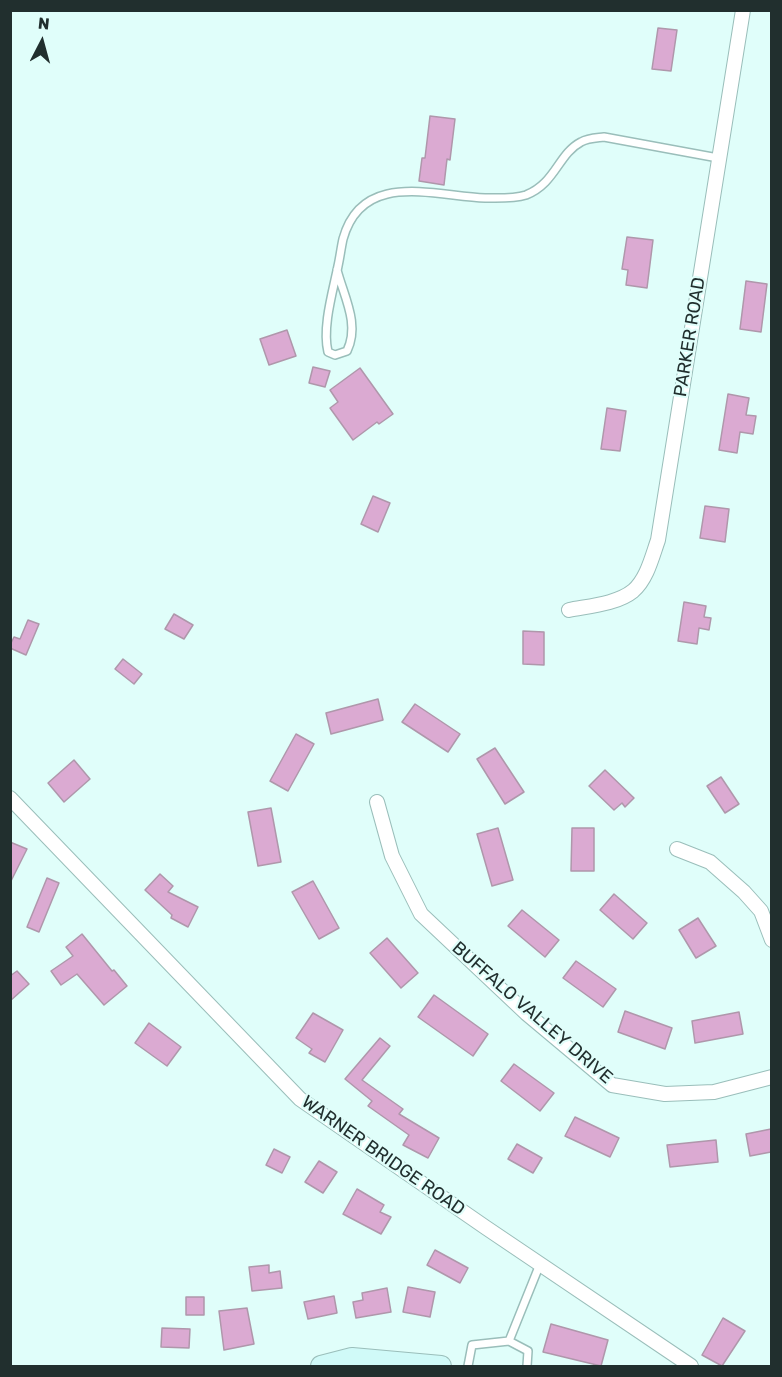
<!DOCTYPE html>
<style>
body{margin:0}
#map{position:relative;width:782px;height:1377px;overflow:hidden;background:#e0fefa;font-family:Rubik,sans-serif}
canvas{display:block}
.frame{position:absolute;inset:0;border:12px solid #212f2e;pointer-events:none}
.north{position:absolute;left:12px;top:12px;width:60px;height:60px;-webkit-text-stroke:4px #e0fefa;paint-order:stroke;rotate:6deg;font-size:16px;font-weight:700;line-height:24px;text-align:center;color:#212f2e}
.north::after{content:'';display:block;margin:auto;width:21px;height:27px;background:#212f2e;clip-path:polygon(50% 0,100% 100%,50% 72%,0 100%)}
</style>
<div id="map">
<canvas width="782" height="1377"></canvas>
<div class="frame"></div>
<div class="north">N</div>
</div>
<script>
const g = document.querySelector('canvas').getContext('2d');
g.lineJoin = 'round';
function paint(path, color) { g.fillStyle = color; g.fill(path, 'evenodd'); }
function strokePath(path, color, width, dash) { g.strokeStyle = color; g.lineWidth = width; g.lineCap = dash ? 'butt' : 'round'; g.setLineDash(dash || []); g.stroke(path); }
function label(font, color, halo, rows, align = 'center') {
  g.font = font + ' Rubik,sans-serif'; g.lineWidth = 4.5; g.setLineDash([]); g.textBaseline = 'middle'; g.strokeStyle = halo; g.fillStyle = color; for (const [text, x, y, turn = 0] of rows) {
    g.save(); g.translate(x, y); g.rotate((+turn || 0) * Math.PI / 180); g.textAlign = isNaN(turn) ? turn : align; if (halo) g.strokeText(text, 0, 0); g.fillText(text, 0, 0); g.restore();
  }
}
const building = new Path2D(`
 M658 28 677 30 671 71 652 69Z
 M430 116 455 119 450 160 447 159 444 185 419 181 422 158H425Z
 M627 237 653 240 647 288 626 285 628 270 622 269Z
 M746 281 767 284 761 332 740 329Z
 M287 330 296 356 269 365 260 339Z
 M313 367 330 371 325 387 309 383Z
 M360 368 393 414 379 424 377 422 353 440 330 408 338 402 330 390Z
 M728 394 749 398 746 415 756 416 753 434 740 432 737 453 719 450Z
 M607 408 626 411 620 451 601 449Z
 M373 496 390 503 378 532 361 524Z
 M705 506 729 509 725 542 700 538Z
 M684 602 706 606 704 617 711 618 709 630 699 628 697 644 678 641Z
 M174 614 193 625 184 639 165 629Z
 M28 620 39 624 26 655 10 648V645L14 637 20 639Z
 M523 631 544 632V665L523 664Z
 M123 659 142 674 134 684 115 669Z
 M378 699 383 720 331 734 326 713Z
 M415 704 460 734 448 752 402 722Z
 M296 734 314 744 288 791 270 781Z
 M495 748 524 792 505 804 477 759Z
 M74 760 90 779 64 802 48 783Z
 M605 770 634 798 625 807 622 803 614 810 589 786Z
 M721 777 739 804 725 813 707 786Z
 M271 808 281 862 258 866 248 812Z
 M498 828 513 880 492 886 477 834Z
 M572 828H594V871H571Z
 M10 842 27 849 10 883Z
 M160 874 173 886 168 892 198 907 188 927 171 918 172 915 145 890Z
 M47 878 59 883 39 932 27 927Z
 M313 881 339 928 319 939 292 892Z
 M614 894 647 923 633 939 600 910Z
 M522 910 559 940 545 957 508 926Z
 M698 918 716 946 696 958 679 930Z
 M82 934 112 971 114 970 127 986 104 1005 77 974 61 985 51 971 73 956 66 947Z
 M387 938 418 973 401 988 370 953Z
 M576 961 616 989 603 1007 563 978Z
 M17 971 29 984 10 1001V976Z
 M434 995 488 1034 473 1056 418 1017Z
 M625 1011 672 1028 665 1049 618 1032Z
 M739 1012 743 1034 695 1043 692 1021Z
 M313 1013 343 1030 325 1062 309 1053 312 1049 296 1038Z
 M149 1023 181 1047 167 1066 135 1043Z
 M380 1038 390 1046 362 1080 403 1109 399 1114 439 1138 428 1158 403 1145 409 1135 368 1106 372 1101 345 1079Z
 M514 1064 554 1093 540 1111 501 1081Z
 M575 1117 619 1138 610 1157 565 1136Z
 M771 1129V1152L750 1156 746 1134Z
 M716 1140 718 1162 670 1167 667 1145Z
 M517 1144 542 1158 533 1173 508 1159Z
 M274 1149 290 1157 282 1173 266 1165Z
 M319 1161 337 1172 323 1193 305 1182Z
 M357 1189 384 1205 380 1212 391 1217 381 1234 343 1214Z
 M435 1250 468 1268 460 1283 427 1265Z
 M269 1265V1273L280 1271 282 1288 252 1291 249 1267Z
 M408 1287 435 1292 430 1317 403 1312Z
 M387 1288 391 1312 356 1318 353 1302 363 1300 362 1293Z
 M334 1296 337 1313 308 1319 304 1302Z
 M186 1297H204V1315H186Z
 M247 1308 254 1344 224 1350 219 1311Z
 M723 1318 745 1331 722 1366 702 1355Z
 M551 1324 608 1340 601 1366 543 1352Z
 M162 1328 190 1329 189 1348 161 1347Z`);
const lane = new Path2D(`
 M337 270C344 297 360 324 347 351L335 355 328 352C322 327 333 291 338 266 340 257 341 248 343 239 362 170 434 196 485 198 498 198 513 199 526 195 556 183 558 154 581 142 588 138 596 138 604 137L718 158
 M509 1341 528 1351 527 1366
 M468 1366 472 1345 509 1341 540 1264`);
const street = new Path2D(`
 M569 610C589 606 617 604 633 591 647 579 652 557 658 540L743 10
 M10 798 300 1099 485 1227 691 1366
 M377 802 392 856 421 914 526 1013 612 1085 665 1094 714 1092 772 1077
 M677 849 710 862 744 892 761 911 772 940`);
const secondary = new Path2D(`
 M321 1366 352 1358 441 1366`);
const streetNames = [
 ["PARKER ROAD",690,337,-81],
 ["BUFFALO VALLEY DRIVE",532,1013,41],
 ["WARNER BRIDGE ROAD",383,1156,35]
];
paint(building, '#dbaad2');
strokePath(building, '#af97ab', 1.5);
strokePath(lane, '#9abeba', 10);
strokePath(street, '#9abeba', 16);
strokePath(secondary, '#9abeba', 22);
strokePath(lane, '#fff', 7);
strokePath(street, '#fff', 14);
strokePath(secondary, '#d0faf8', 20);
label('18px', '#212f2e', '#e0fefa', streetNames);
</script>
